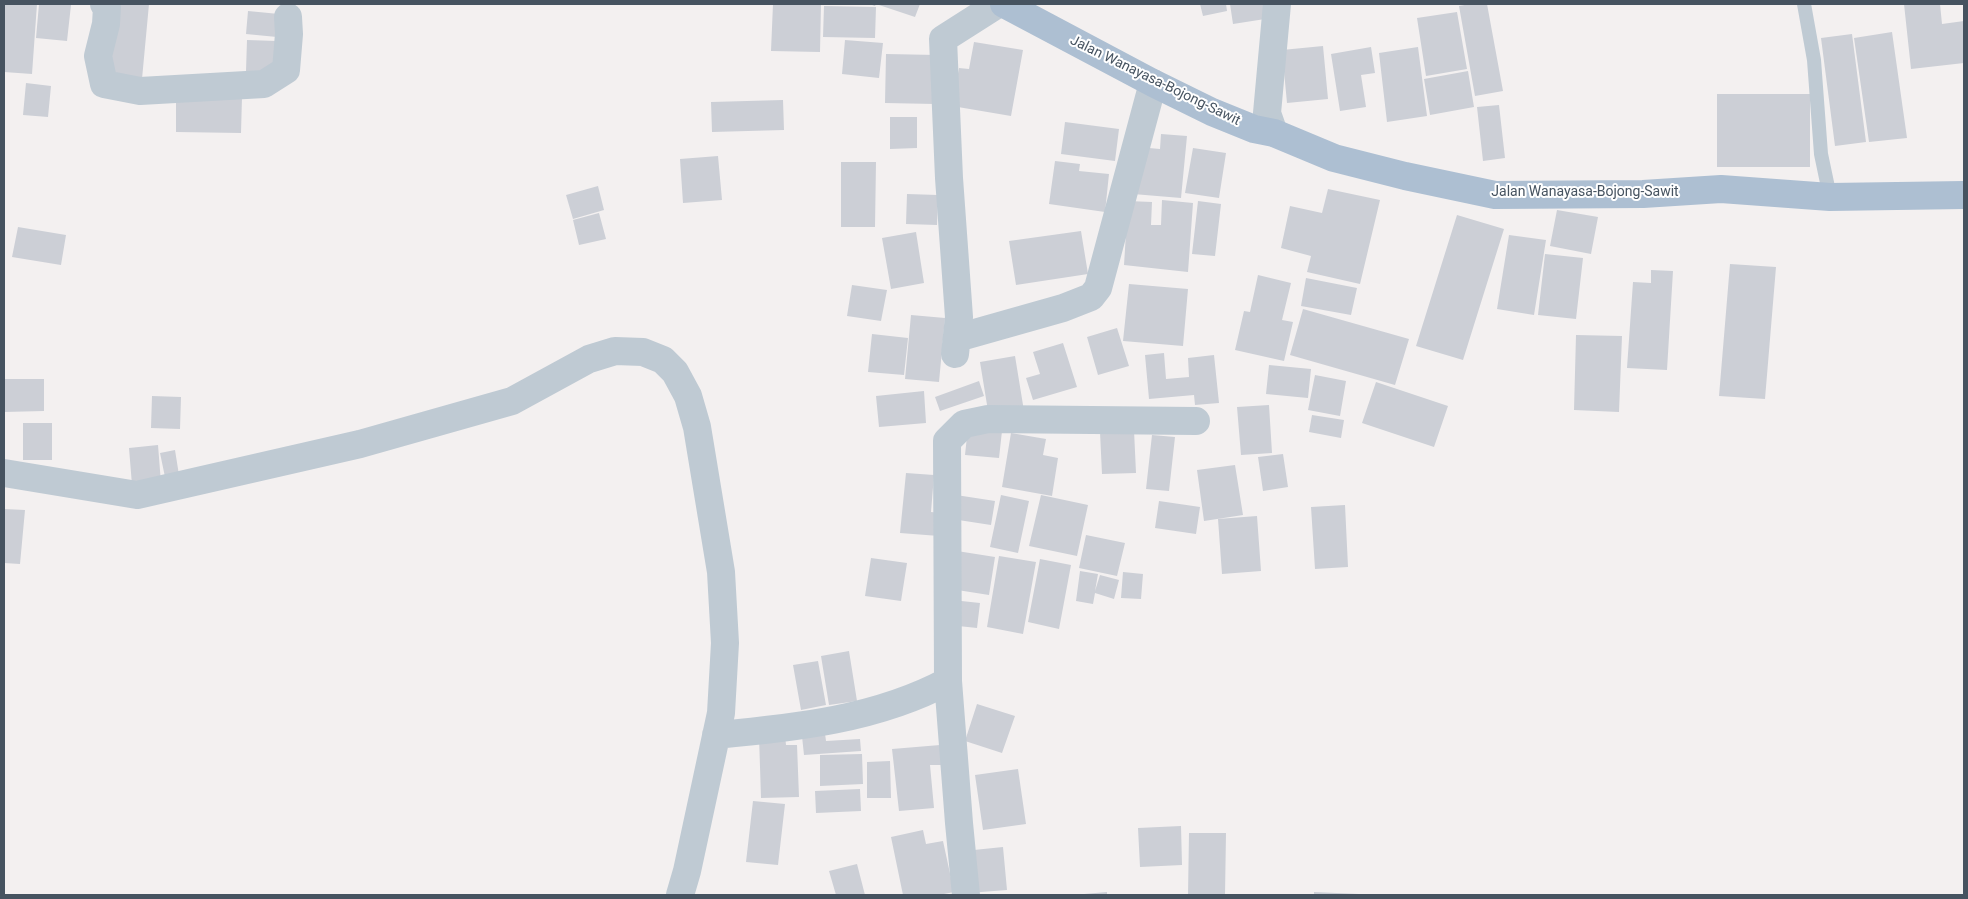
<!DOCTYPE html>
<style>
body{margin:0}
#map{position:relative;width:1968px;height:899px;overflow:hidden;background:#f3f0f0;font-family:Roboto,sans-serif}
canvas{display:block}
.frame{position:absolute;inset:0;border:5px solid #465360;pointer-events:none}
</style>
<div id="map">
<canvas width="1968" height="899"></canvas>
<div class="frame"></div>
</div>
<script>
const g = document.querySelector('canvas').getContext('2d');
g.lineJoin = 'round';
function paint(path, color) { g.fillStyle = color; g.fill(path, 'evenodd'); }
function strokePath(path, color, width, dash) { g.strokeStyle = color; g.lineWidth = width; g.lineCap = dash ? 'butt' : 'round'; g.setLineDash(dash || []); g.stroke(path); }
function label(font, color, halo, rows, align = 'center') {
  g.font = font + ' Roboto,sans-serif'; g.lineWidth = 4; g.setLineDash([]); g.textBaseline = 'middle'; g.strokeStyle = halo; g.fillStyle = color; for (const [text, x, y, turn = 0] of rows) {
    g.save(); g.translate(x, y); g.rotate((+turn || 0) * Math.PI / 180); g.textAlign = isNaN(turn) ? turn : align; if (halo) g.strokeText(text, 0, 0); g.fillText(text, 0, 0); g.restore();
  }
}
const building = new Path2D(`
 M4 4H37L32 74 4 72Z
 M39 4 71 5 67 41 36 38Z
 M116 4H149L142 79 109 76Z
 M773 4H821L820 52 771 51Z
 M869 4H920L915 17 876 4 875 6Z
 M1200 4H1226L1227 11 1203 16Z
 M1230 4H1263L1265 19 1233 24Z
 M1470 4H1487L1503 91 1475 96 1459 6Z
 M1904 4H1940L1942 24 1964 21V63L1911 69Z
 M824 6 876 7 875 38 823 37Z
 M248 11 279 14 277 37 246 34Z
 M1457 12 1467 69 1426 76 1417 18Z
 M1892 32 1907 138 1869 142 1854 38Z
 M1852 34 1866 142 1835 146 1821 38Z
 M247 40 277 41 276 72 246 71Z
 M845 40 883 43 879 78 842 74Z
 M974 42 1023 50 1011 116 952 106 959 68 969 69Z
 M1323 46 1328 99 1287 103 1282 50Z
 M1371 47 1375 73 1361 75 1366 107 1340 111 1331 54Z
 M1418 47 1427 116 1387 122 1379 53Z
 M886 54 937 55 935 104 885 103Z
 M1468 71 1474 107 1430 115 1424 79Z
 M26 83 51 86 48 117 23 115Z
 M1717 94H1810V167H1717Z
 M176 96 242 97 241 133 176 132Z
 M783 100 784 130 712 132 711 102Z
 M1499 105 1505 158 1483 161 1477 107Z
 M890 117H917V148L890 149Z
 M1065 122 1119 129 1115 161 1061 154Z
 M1161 134 1187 136 1181 198 1133 194 1138 147 1160 149Z
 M1193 148 1226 153 1219 198 1185 193Z
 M718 156 722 200 683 203 680 159Z
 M1055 161 1080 164 1079 171 1109 174 1105 212 1049 204Z
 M841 162H876L875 227H841Z
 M598 186 604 210 573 219 566 195Z
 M1328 189 1380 200 1360 284 1307 272 1311 256 1281 248 1290 206 1322 213Z
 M907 194 938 195 937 225 906 224Z
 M1162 200 1193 203 1188 272 1124 265 1128 201 1152 202 1151 225H1161Z
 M1198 201 1221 204 1215 256 1192 254Z
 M1557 210 1598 217 1591 254 1550 246Z
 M599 213 606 239 579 245 573 220Z
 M1457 215 1504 229 1463 360 1416 346Z
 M18 227 66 235 61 265 12 257Z
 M1081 231 1088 274 1016 285 1009 241Z
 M916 232 924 283 891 289 882 238Z
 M1509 235 1546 240 1534 315 1497 309Z
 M1545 254 1583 258 1576 319 1538 315Z
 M1730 264 1776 267 1765 399 1719 396Z
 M1651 270 1673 271 1667 370 1627 368 1633 282 1651 283Z
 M1258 275 1291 283 1282 320 1293 322 1284 361 1235 350 1244 311 1250 312Z
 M1306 278 1357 288 1351 315 1301 306Z
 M1129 284 1188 289 1183 346 1123 341Z
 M852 285 887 290 881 321 847 316Z
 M1303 309 1409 339 1395 385 1290 355Z
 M911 315 945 318 939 382 905 379Z
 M1117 328 1129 366 1098 375 1087 337Z
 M872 334 908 338 904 375 868 372Z
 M1576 335 1622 336 1619 412 1574 410Z
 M1063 343 1077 387 1033 400 1026 378 1040 374 1033 352Z
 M1164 353 1166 379 1189 377 1188 358 1214 355 1219 403 1195 405 1194 395 1149 399 1145 355Z
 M1015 356 1024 411 989 417 980 362Z
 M1269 365 1311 369 1308 398 1266 394Z
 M1315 375 1346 381 1340 416 1308 410Z
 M4 379H44V411L4 412Z
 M979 381 984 396 940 411 935 397Z
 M1376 382 1448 406 1434 447 1362 423Z
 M924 391 926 423 879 427 876 396Z
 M152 396 181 397 180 429 151 428Z
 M1269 405 1272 453 1241 455 1237 407Z
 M1312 415 1344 420 1341 438 1309 432Z
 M23 423H52V460H23Z
 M968 427 1002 431 999 458 965 455Z
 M1134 430 1136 473 1102 474 1100 432Z
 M1011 433 1046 439 1043 455 1058 458 1052 496 1002 487Z
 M1152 435 1175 437 1169 491 1146 489Z
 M158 445 161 483 132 485 129 448Z
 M175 450 179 475 165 477 160 453Z
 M1283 454 1288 487 1263 491 1258 457Z
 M1235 465 1243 515 1204 521 1197 470Z
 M906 473 934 475 931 512 941 513 939 536 900 533Z
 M956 495 995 501 991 525 952 519Z
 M1001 495 1029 501 1018 553 990 547Z
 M1041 495 1088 505 1077 556 1029 546Z
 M1159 501 1200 507 1196 534 1155 528Z
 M1345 505 1348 567 1315 569 1311 507Z
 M4 509 25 510 20 564 4 563Z
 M1257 516 1261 571 1222 574 1218 519Z
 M1086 535 1125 543 1117 576 1079 568Z
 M957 551 995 557 989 595 951 589Z
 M999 556 1036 562 1023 634 987 627Z
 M871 558 907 563 901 601 865 596Z
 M1040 559 1071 565 1059 629 1028 622Z
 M1080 571 1098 574 1095 591 1100 575 1119 580 1114 599 1095 593 1093 604 1076 601Z
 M1123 572 1143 574 1141 599 1121 598Z
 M952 600 980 603 977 628 949 625Z
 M849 651 857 701 829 705 821 656Z
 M818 661 826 705 801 710 793 665Z
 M977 704 1015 716 1002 753 965 741Z
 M824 726 826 741 860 739 861 751 804 755 801 727Z
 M785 735 786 745H797L799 797 761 798 759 736Z
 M940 745 942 765H930L934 808 899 811 892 749Z
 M862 754 863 784 820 786V755Z
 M890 761 891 798H867V762Z
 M1018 769 1026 824 983 830 975 775Z
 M860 789 861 811 816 813 815 791Z
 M753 801 785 804 778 865 746 862Z
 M1181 826 1182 865 1140 867 1138 828Z
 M923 830 926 844 943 841 954 892 939 895H903L891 837Z
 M1189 833H1226L1225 895H1188Z
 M1003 847 1007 890 968 893 964 851Z
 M857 864 865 895H836L829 871Z
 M1107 892V895H1084V894Z
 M1314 892 1359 894 1358 895H1314Z`);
const service = new Path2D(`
 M1804 4 1814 60 1821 154 1830 197`);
const minor = new Path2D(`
 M104 4 107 7 106 24 98 56 104 84 140 91 264 84 286 70 289 34 288 17
 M1274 133 1267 113 1277 4
 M957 338 1063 308 1091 297 1098 288 1153 83
 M955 354 959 317 949 178 943 39 998 4
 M4 473 137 495 360 444 512 401 589 359 615 351 643 352 663 360 675 372 688 396 697 427 721 572 725 643 721 713 687 871 680 895
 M948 681 959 823 966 895
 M716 735C794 728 878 719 948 681L947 441 964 424 988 419 1196 421`);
const primary = new Path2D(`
 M1004 4 1153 83 1212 112 1254 129 1274 133 1334 158 1405 176 1495 195 1643 194 1721 189 1830 197 1964 195`);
const streetNames = [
 ["Jalan Wanayasa-Bojong-Sawit",1155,81,26],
 ["Jalan Wanayasa-Bojong-Sawit",1585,192]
];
paint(building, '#cccfd6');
strokePath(service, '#bfcad3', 14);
strokePath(minor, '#bfcad3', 28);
strokePath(primary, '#adbfd2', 28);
label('14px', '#465360', '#fff', streetNames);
</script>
